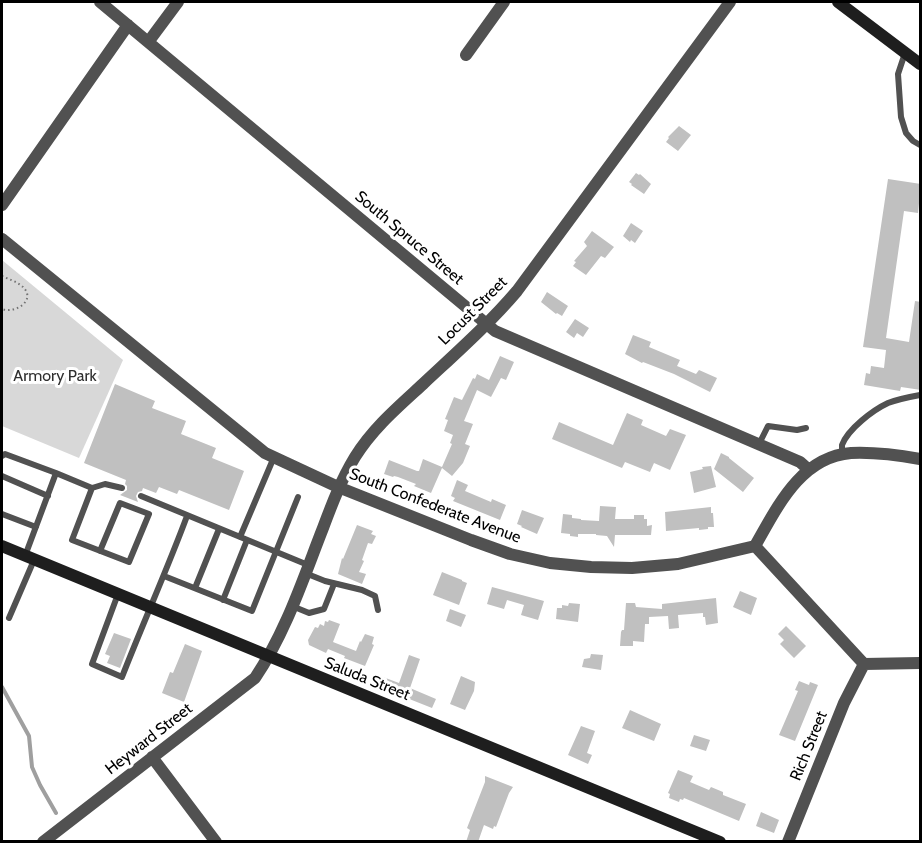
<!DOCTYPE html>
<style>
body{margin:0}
#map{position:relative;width:922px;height:843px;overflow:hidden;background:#fff;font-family:Cabin,sans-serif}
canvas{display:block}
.frame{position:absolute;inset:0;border:3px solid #000;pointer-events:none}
</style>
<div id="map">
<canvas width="922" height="843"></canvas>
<div class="frame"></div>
</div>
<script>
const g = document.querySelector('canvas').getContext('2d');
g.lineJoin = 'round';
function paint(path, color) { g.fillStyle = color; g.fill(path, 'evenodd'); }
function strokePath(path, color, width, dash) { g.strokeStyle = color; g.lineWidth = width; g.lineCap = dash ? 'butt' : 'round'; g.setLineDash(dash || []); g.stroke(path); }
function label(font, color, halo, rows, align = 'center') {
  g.font = font + ' Cabin,sans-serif'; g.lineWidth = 6; g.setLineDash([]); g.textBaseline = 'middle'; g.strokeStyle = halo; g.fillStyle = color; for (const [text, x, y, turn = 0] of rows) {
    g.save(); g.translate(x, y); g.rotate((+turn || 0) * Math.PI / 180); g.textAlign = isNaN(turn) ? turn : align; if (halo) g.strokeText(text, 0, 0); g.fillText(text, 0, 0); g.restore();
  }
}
const green = new Path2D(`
 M2 260 123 360 79 458 2 426Z`);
const stream = new Path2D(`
 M2 687 29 736 32 767 40 785 56 813`);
const building = new Path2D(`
 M679 126 691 135 678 151 666 142 669 138 668 137Z
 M636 173 639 175 640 174 651 184 644 194 631 185 632 184 629 182Z
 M888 179 921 184 918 213 904 211 886 338 909 342 915 301 921 302V390L901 387 900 391 864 385 866 373 870 374 871 366 884 368 886 350 863 347Z
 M631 223 643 231 635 243 631 240 630 242 623 236Z
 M592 231 614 247 605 258 601 256 586 275 573 266 576 262 574 261 587 246 584 242Z
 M547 292 568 306 562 316 557 313 556 314 541 302Z
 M575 319 589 328 583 337 577 333 574 338 566 332Z
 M633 335 651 342 649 347 680 360 677 366 696 374 699 370 717 378 710 392 674 374 643 362 642 363 625 354Z
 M500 356 514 362 506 380 501 378 491 397 477 390 464 421 473 424 465 444 470 446 463 463 452 476 442 468 431 493 414 486 416 484 398 477 394 476 393 477 384 474 389 460 417 471H419L423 459 442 467 452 444 450 443 453 435 444 431 448 420 445 419 454 397 462 400 473 378 475 379 477 374 489 380Z
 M115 384 155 401 152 408 186 421 181 434 216 448 212 458 244 471 229 510 179 490 177 494 159 487 156 493 143 488 142 491 138 492 136 496 138 502 120 495 127 490V486L125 484 126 480 84 463Z
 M627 413 643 420 641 425 666 436 670 429 686 435 670 470 654 463 650 472 625 462 622 468 552 439 559 422 613 445Z
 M721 453 729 457V458L754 478 743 492 714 469Z
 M711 466 716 487 694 493 690 472 703 469 702 467Z
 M457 480 468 485 465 491 491 502 492 499 506 505 500 520 453 501 455 498 451 496Z
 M600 506 616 507 615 519H634V515H644V519H647V526L652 525 651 535H615L614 547 607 536 596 535V534H578V537L570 536V534L561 533 563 514 572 515V518L581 519V520L599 521Z
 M711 507V513H713L714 527H708V529L699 530V528L666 531 665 512Z
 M522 510 544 518 537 534 521 527 522 526 517 524Z
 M357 525 373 531 371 534 376 536 372 544 368 543 362 560 364 561 359 572 366 574 362 584 338 574 342 558 343 559Z
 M442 572 462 580V581L467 583 459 605 433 595Z
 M492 587 544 601 538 620 521 615 524 605 507 600 504 609 487 604Z
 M740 591 757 598 751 615 733 607Z
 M716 598 718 623 706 625 705 617H703V613L678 615 679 628 669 629 668 616 649 617V624H645L644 642 633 641V646H620L621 632 622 630H624L626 603H635L636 607 662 609V604Z
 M569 603 580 604 578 622 556 619 557 608H562V605L568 606Z
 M450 609 466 615 461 627 446 621Z
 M329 620 340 624 333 642 356 651 360 641 361 642 365 634 374 637 372 644 374 645 365 666 344 658 345 656 328 649 326 653 309 645 308 640 315 627 318 628 320 624 324 626 325 621 328 622Z
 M786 626 806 646 794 658 780 644 784 640 778 634Z
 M114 633 131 639 120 668 107 663 110 656 105 654Z
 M185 644 202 651 184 702 162 693 170 672 173 673Z
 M591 654 603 655 601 670 582 667 584 659 590 658Z
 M409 655 420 659 410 688 436 699 432 708 379 687 383 677 399 683Z
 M461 676 475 682 474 691 465 710 450 704Z
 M799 681 809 685 810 682 818 685 795 741 779 735 798 691 795 690Z
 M630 710 661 724 654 741 622 728Z
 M581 726 595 731 587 753 592 755 588 764 568 755Z
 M694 735 710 740 706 751 690 746Z
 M678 770 693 776 690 782 709 790 711 787 723 792V795L746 804 739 821 684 798 683 800 680 799 679 802 669 798 670 794 668 793Z
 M485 776 513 787 509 793 496 827 494 826 493 829 484 825 478 842H466L470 830 467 828 485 782Z
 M761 812 779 820 774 833 756 826Z`);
const path = new Path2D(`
 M2 276C8 279 18 282 23 287 37 301 14 314 2 309`);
const lane = new Path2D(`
 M905 53 898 74 901 117 906 133 913 141 920 145
 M759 444 768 426 797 430 806 428
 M842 455C842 453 842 447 842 445 848 429 873 410 888 403 898 399 909 397 920 395
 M2 456 5 454 56 473
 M2 476 48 496
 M92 488 72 540 129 562 149 514 120 503 100 551
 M141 496 308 565
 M2 514 36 527
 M240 537 274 457
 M25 556 56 473 92 488 105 484 122 488
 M305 573 325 581 362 590 375 596 378 610
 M164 576 252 611 298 497
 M195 588 219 529
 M118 594 92 664 122 677C143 623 167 570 187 516
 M223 600 247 540
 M292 606 309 613 324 609 334 584
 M9 618 34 560`);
const street = new Path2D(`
 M100 2 495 331 800 462 809 470
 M149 41 178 2
 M466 55 504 2
 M2 205 128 25
 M2 239 265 453 338 487 471 540 510 554 550 563 591 567 632 568 678 564 755 546
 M755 546 864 664 920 663
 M755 546C777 508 800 457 851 453 874 452 898 455 920 459
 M152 757 216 842
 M43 842 255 678C286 632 303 579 323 528 332 504 341 480 355 457 373 428 398 407 423 384 455 354 489 324 517 291L730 2
 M788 842 844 703 864 664`);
const secondary = new Path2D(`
 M838 2 920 64
 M2 546 720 842`);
const streetNames = [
 ["South Spruce Street",409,238,40],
 ["Locust Street",473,311,-45],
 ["South Confederate Avenue",435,506,21],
 ["Saluda Street",367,679,22],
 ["Heyward Street",149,739,-38],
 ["Rich Street",809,746,-68]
];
const parkNames = [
 ["Armory Park",55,376]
];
paint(green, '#d8d8d8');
strokePath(stream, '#9f9f9f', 4);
paint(building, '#c0c0c0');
strokePath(path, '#737373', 2, [1.5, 3]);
strokePath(lane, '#515151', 6);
strokePath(street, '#515151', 12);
strokePath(secondary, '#1e1e1e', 12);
label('16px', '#000', '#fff', streetNames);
label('16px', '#2f2f2f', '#fff', parkNames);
</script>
